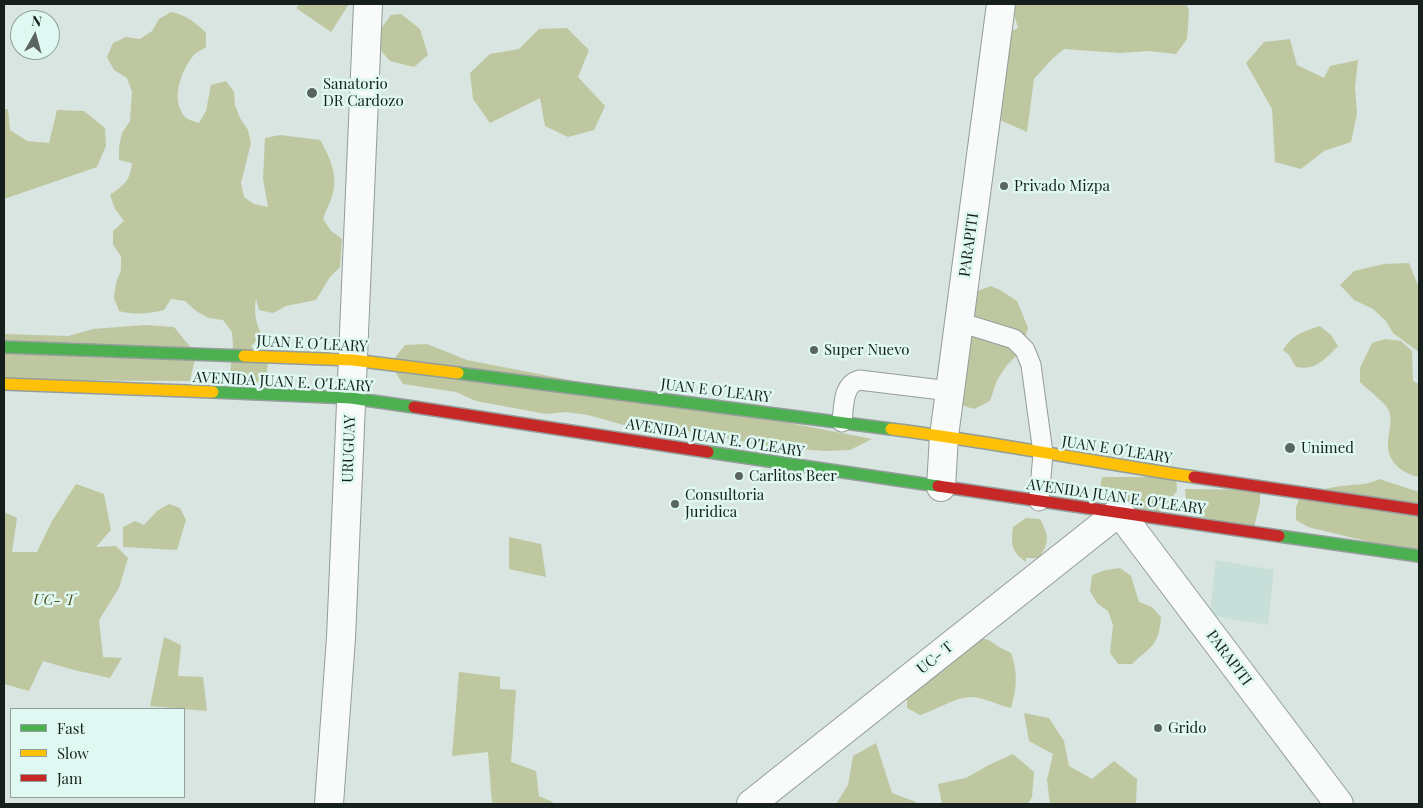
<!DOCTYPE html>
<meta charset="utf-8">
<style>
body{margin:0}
#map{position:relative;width:1423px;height:808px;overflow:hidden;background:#d8e5e1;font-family:"Playfair Display",serif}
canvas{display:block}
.frame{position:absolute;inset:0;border:5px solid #161f1c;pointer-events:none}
.legend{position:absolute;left:10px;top:708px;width:175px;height:90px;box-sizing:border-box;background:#dff8f1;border:1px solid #8fa19c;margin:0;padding:6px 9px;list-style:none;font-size:15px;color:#161f1c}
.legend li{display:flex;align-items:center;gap:10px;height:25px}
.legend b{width:25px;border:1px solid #8fa19c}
.north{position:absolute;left:10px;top:10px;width:50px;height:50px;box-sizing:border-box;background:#dff8f1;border:1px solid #8fa19c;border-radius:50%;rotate:7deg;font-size:14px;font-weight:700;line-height:20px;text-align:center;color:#161f1c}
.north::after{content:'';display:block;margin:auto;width:18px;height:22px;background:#5a6461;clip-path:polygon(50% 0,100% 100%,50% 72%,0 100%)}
</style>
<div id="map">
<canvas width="1423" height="808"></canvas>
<div class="frame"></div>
<ul class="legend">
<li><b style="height:6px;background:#4caf50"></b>Fast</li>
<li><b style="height:6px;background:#ffc107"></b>Slow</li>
<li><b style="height:6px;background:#c62828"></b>Jam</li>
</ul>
<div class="north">N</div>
</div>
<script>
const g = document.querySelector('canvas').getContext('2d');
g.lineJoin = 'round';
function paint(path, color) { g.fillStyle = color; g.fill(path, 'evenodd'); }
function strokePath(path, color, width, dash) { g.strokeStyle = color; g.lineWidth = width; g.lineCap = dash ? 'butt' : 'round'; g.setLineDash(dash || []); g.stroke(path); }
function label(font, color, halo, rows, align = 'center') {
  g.font = font + ' "Playfair Display",serif'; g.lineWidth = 5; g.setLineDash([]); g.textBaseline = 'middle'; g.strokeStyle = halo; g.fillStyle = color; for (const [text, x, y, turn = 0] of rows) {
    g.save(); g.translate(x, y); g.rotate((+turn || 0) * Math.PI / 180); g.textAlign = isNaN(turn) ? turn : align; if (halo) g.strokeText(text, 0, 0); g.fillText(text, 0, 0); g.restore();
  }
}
const built = new Path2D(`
 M1216 560 1274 570 1268 625 1210 615Z`);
const forest = new Path2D(`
 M300 4H349L331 32 296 8Z
 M1011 4H1186L1189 10 1187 39 1176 54 1149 51 1120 53 1064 49 1052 59 1034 79 1027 132 1000 120 993 94 992 41 1018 28Z
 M171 12C186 15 195 22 206 33V47C202 50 196 52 193 56 181 71 170 100 185 117 188 120 194 121 199 123L206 111 211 85 226 81 234 92 235 105 240 118 248 130 251 143 241 183 244 197 254 204 268 207 263 179 265 138 280 135 320 140C329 155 338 175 333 193 331 201 326 210 323 219L331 231 342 239 340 267 330 277 316 300 286 306 273 313 259 310 256 298C254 312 255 322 262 335L251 346 268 365 265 379 252 385H236L230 373 233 346 232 332 223 320 209 318 196 311 185 301 171 299 164 310C148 314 135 315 119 311L114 298 116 283 121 270V256L113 245V231L124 221 115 209 110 195C125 184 130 181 132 163L119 160V147L122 133 130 121 131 106 132 92 127 78 114 70 107 57 113 43 126 37 140 39 152 31 159 19Z
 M401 14 420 29 428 55 414 67 390 61 376 45 379 31 391 15Z
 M567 28 589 50 578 77 605 106 594 130 568 137 545 126 540 98 490 123 473 99 470 73 490 54 519 49 539 29Z
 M1290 39 1297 65 1324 78 1330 66 1358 60 1355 87 1357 114 1351 142 1324 151 1301 169 1275 162 1272 109 1246 63 1264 42Z
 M4 109H8L10 130 27 141 49 143 57 110 84 111 105 128 106 146 97 167 4 199Z
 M1409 263 1419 288V352L1393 333 1386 321 1373 309 1354 300 1340 285 1354 271 1384 264Z
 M991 286 1000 290 1017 301 1028 328 1021 351 1007 365 997 380 990 401 974 409 961 405 975 292Z
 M145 325 174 327 196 354 190 381 4 380V334L68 336 93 329Z
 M1320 326 1331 335 1338 346C1325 359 1316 371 1296 367L1289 355 1283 350C1293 334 1303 332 1320 326Z
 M1385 339 1401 341 1412 351 1413 381 1419 384V477C1410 475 1402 471 1396 465 1378 446 1397 426 1388 409 1385 403 1366 388 1360 382V368L1372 343Z
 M427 344 467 360 872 439 850 450 823 451 758 445 734 439 710 436 684 430H642L588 415 566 412 546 414 476 401 456 392 403 384 390 364 405 345Z
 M1102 477H1176L1177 491 1160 512 1110 502 1100 490Z
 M1379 479 1419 492V554L1308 527 1296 520V507L1301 494C1314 492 1327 488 1341 486 1354 484 1366 486 1379 479Z
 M76 484 104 494 111 530 96 547 116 546 128 558 119 588 99 620 103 657 122 658 110 678 74 670 43 661 29 691 4 684V512L17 518 12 552H37L52 521Z
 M1185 489 1260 490V503L1253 531 1192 514 1186 502Z
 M169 504 180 508 186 520 177 550 123 547V527L135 521 144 525 157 511Z
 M1026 518 1040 519C1049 536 1050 542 1039 558H1026V562C1011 551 1011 545 1013 527Z
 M509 537 541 544 546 577 509 569Z
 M1120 568 1131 576 1139 602 1152 607 1161 617C1159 646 1151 646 1132 664H1118L1110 653 1113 625 1108 611 1097 603 1090 591 1092 575 1106 570Z
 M972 636 989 640 997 646 1011 653C1018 673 1017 688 1011 708 998 705 985 698 973 697 953 697 938 710 920 715L907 708V693Z
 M164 637 181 645 178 676 203 677 207 711 150 706Z
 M459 672 500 677V689L516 690 511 762 536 771 539 796 553 802 552 804H492L488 752 452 756Z
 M1024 713 1049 718 1064 741 1069 766 1092 779 1114 761 1137 779 1136 804H1050L1047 780 1053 754 1029 741Z
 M876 743 892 793 916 802 917 804H836L848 785 853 756Z
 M1013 754 1034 772 1032 797 1028 804H942L938 784 966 778 989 765Z`);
const lane = new Path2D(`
 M959 322 1014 339 1025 350 1031 365 1043 453 1039 501
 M842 422C844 407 842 385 859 380L950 391`);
const street = new Path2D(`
 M941 487 944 436 950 391 1001 4
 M329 804 341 638 368 4
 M751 804 1119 512 1339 804`);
const fast = new Path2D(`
 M4 347 244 356
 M458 373 891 429
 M213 392 351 398 414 407
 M708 452 938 486
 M1279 536 1419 556`);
const slow = new Path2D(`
 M244 356 353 360 458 373
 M4 384 213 392
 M891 429C992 442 1093 462 1194 477`);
const jam = new Path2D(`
 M414 407 708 452
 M1194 477 1419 510
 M938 486 1279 536`);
const markers = [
 [312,93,6,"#5a6461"],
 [1004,186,5,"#5a6461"],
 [814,350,5,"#5a6461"],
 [1290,448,6,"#5a6461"],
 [739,476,5,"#5a6461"],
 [675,504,5,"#5a6461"],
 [1158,728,5,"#5a6461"]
];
const poiNames = [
 ["Sanatorio",323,84],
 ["DR Cardozo",323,101],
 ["Privado Mizpa",1014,186],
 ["Super Nuevo",824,350],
 ["Unimed",1301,448],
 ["Carlitos Beer",749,476],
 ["Consultoria",685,495],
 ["Juridica",685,512],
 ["Grido",1168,728]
];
const streetNames = [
 ["PARAPITI",969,245,-82],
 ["JUAN E O´LEARY",312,344,3],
 ["AVENIDA JUAN E. O'LEARY",283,382,3],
 ["JUAN E O´LEARY",716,391,7],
 ["AVENIDA JUAN E. O'LEARY",715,438,9],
 ["URUGUAY",349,449,-88],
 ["JUAN E O´LEARY",1117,450,9],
 ["AVENIDA JUAN E. O'LEARY",1116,497,8],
 ["UC- T",935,658,-39],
 ["PARAPITI",1229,658,53]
];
const parkNames = [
 ["UC- T",54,600]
];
paint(built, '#c7dfd8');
paint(forest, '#bec7a0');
strokePath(lane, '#939d9a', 21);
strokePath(street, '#939d9a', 30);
strokePath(fast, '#939d9a', 14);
strokePath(slow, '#939d9a', 14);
strokePath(jam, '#939d9a', 14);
strokePath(lane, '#f9fbfa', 19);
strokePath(street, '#f9fbfa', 28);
strokePath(fast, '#4caf50', 11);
strokePath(slow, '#ffc107', 11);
strokePath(jam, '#c62828', 11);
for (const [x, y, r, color] of markers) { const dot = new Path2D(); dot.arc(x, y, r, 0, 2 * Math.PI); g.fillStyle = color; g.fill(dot); strokePath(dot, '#dff8f1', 2); }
label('15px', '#161f1c', '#dff8f1', poiNames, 'left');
label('15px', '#161f1c', '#dff8f1', streetNames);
label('italic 15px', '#4f531f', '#dff8f1', parkNames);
</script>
